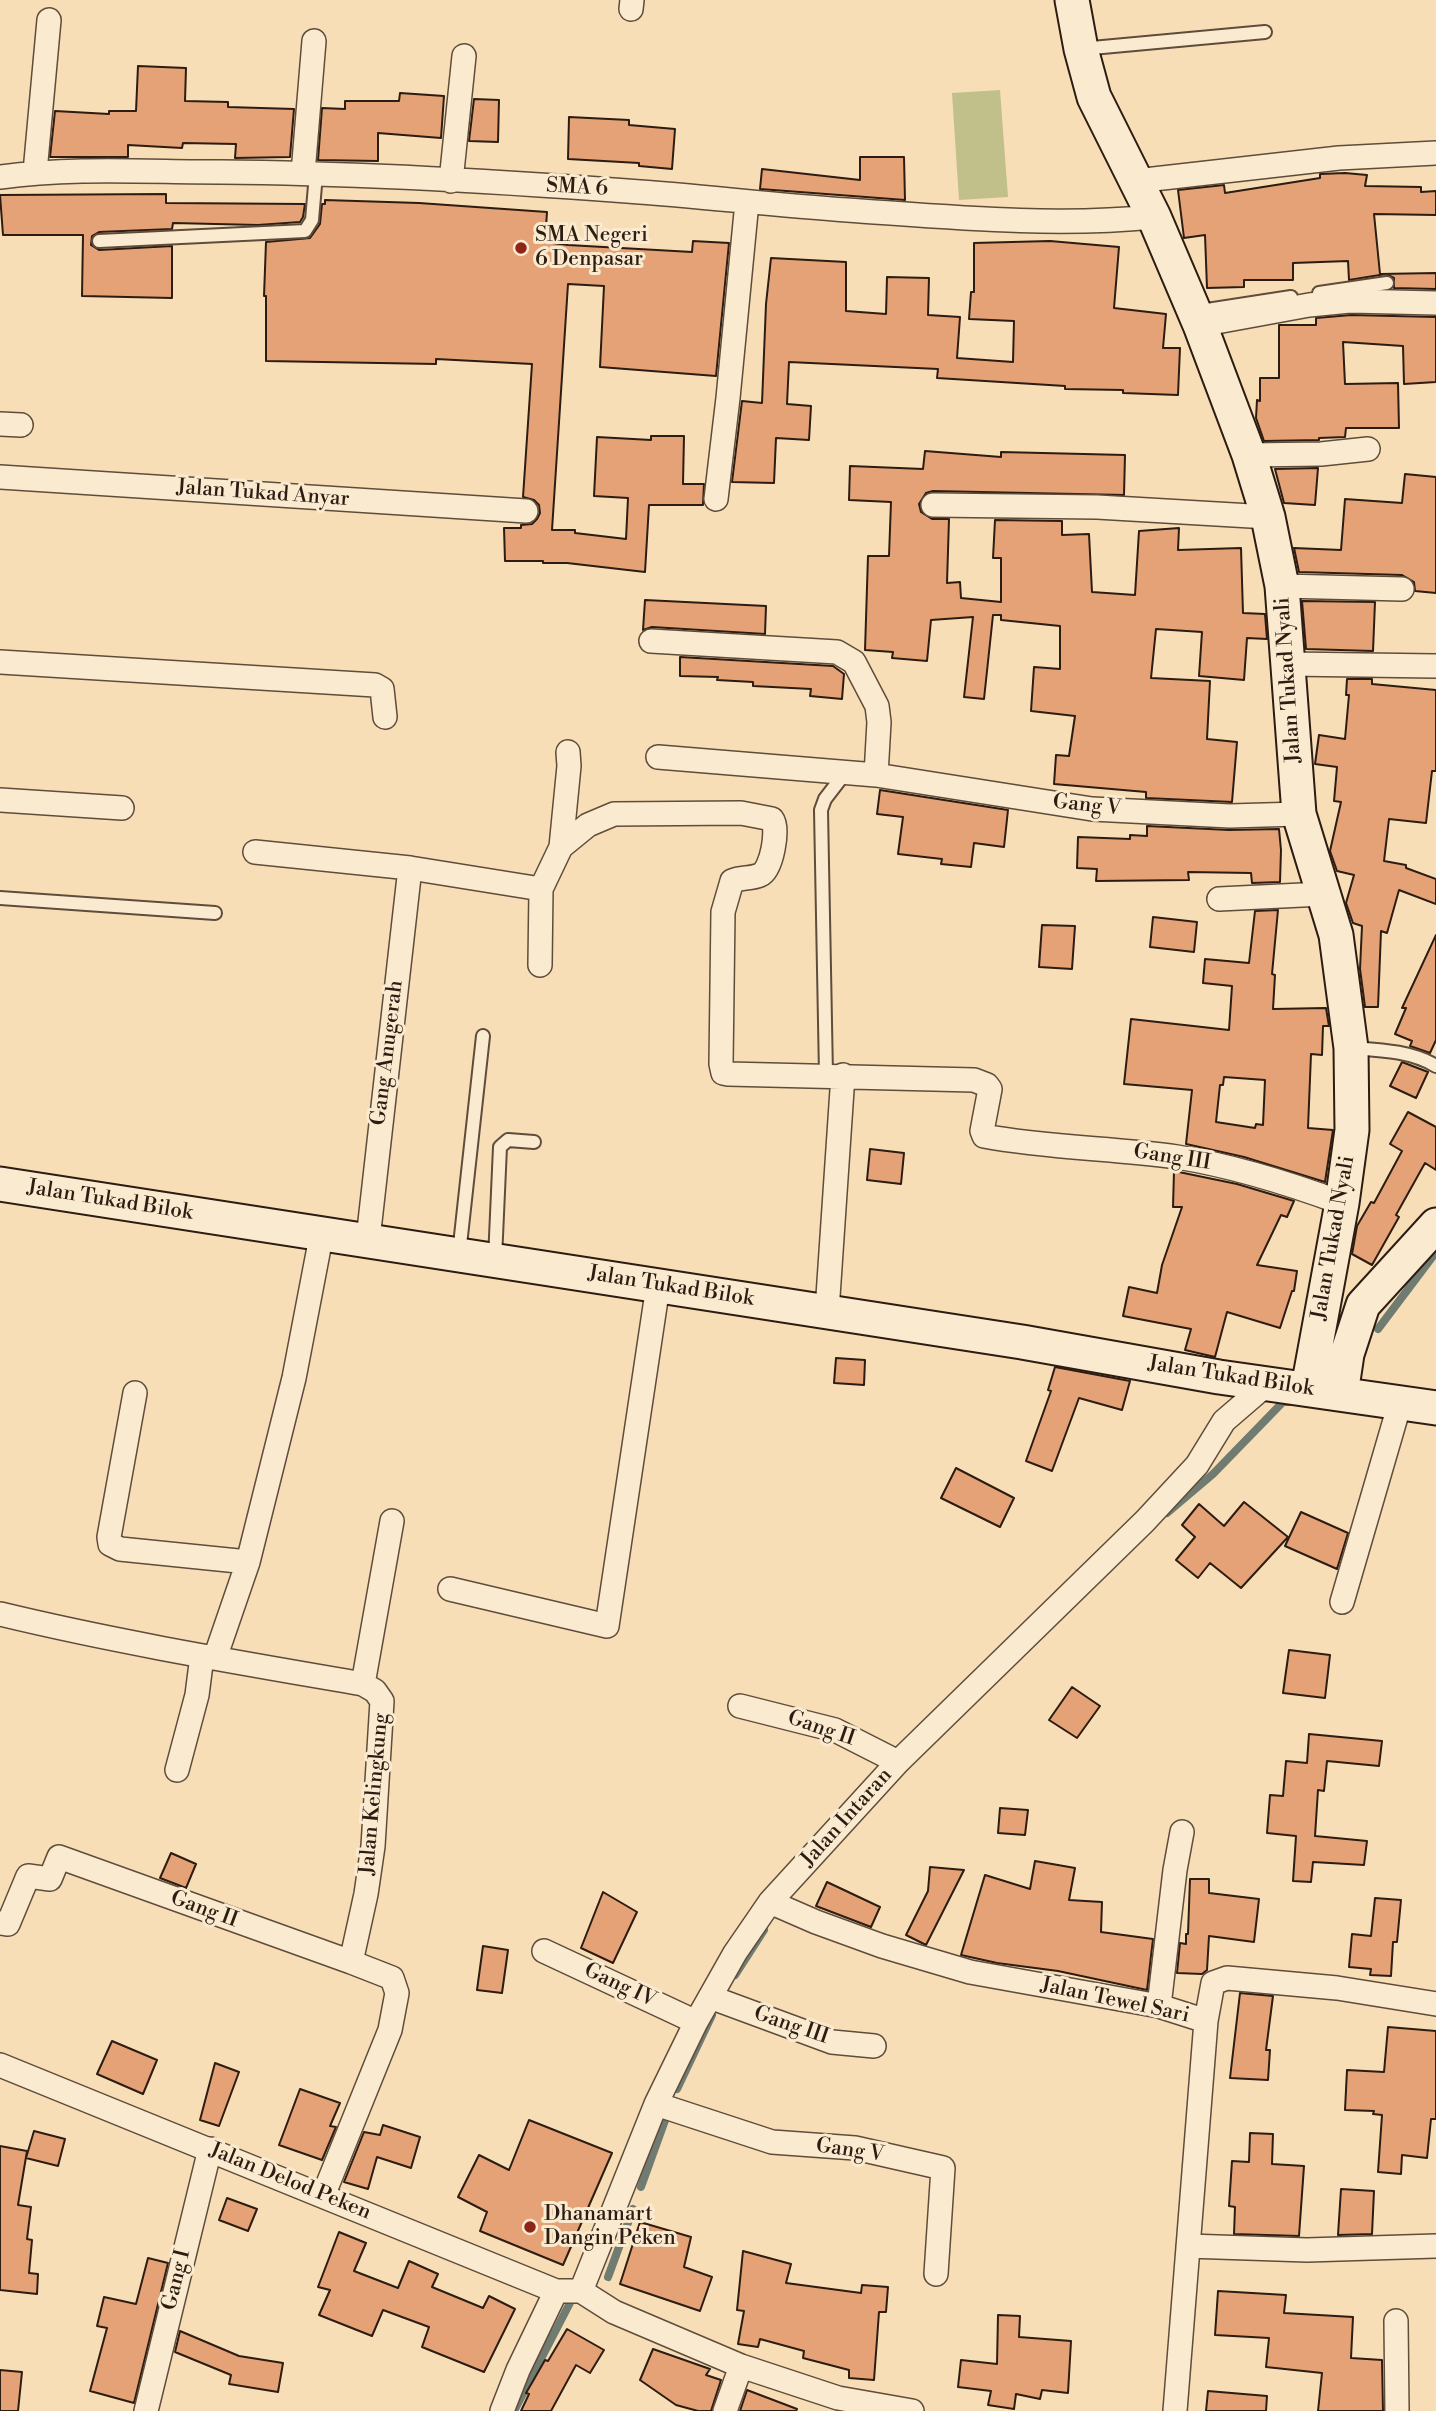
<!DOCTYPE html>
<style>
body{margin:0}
canvas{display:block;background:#f7deb6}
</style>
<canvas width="1436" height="2411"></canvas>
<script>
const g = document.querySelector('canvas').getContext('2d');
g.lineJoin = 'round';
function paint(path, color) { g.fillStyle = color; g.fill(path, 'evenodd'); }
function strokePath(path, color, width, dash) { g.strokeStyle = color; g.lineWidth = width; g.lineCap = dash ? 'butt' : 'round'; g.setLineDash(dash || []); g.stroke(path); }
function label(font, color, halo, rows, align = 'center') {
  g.font = font + ' "Libre Bodoni",serif'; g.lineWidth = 6; g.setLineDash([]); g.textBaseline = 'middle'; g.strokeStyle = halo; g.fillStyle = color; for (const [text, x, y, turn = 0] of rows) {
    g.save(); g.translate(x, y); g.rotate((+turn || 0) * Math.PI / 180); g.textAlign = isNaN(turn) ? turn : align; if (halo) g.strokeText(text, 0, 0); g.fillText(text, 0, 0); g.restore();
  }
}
const green = new Path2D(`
 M1000 90 1008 197 959 200 952 93Z`);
const stream = new Path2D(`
 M1378 1329 1436 1252
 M1167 1513 1213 1474 1283 1402H1291
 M735 1975 764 1930
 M677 2089 712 2015
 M641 2187 667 2115
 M608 2277 633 2209
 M514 2411 573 2297 575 2298`);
const building = new Path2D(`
 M138 66 186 68 185 101 228 102V107L294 109 290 157 235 158 236 144 183 143 182 148 128 145V157H50L55 111 109 114V111H136Z
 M400 93 444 96 441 138 378 133V161L318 160 322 108 345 109V101H399Z
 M474 99 499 100 498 142 469 141Z
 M569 117 629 120V125L675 129 672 169 639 166V163L568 159Z
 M860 157H904L905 200 760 189 762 169 860 180Z
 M1345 173 1367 175 1365 186 1421 187V192L1436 191V215L1374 214 1380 274 1436 273V289L1394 288V278L1386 274 1349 280 1348 261 1293 263V280H1244V287L1207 288 1205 235 1184 238 1178 190 1224 185 1225 193 1320 178V174Z
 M166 194V203L305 204 303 217 300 222 258 225 173 223 172 229 99 232 92 236 91 245 99 250 172 246V298L82 296 83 235H3L0 195Z
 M325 200 419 203 547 212 545 242 568 245 692 252 693 241 729 243 716 376 600 367 604 286 568 284 552 530H575V533L626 539 628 498 594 496 597 437 651 440V436H684L683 484H704L703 505H649L645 572 567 563H543V561H505L504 528H521V525L532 524 537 519 540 513 539 505 534 500 523 497 532 364 436 359V364L266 361V296H264L266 242 310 238 320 224 322 204H325Z
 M1050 241 1119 247 1114 308 1166 314 1163 348H1180L1178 395 1123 393V390L1065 389V386L937 378 938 369 789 362 787 404 811 406 809 440 776 438 774 483 732 482 742 401 762 403 766 304 771 258 846 262V311L886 314 887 277 929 278 928 315 960 317 957 358 1013 362 1014 321 969 319 971 292H974V243Z
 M1351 315 1436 317V382L1404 384 1403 346 1343 342 1345 384 1398 383 1399 428H1346L1345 437 1319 438V440L1264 441 1256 418 1257 400 1260 401V378H1279V325H1316V318Z
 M925 451 1001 457V452L1125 455 1124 495 933 491 926 493 919 504 921 512 932 519H949L947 583 960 582 961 598 1001 602V558H993L995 520 1062 521V535L1089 534 1092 592 1135 595 1139 531 1179 528 1178 550 1241 548 1243 613 1265 614 1267 639 1247 638 1244 680 1199 676 1202 632 1156 629 1151 678 1210 681 1207 739 1237 742 1232 802 1146 798V792L1054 784 1056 755 1069 756 1075 716 1031 711 1034 667 1060 669V626L1001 620V615H993L984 699 964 697 973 617 931 620 927 661 892 658 893 652 865 650 868 556H889L891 502 849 500 850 466 923 469Z
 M1318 468 1315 505 1284 503 1275 469Z
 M1405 474 1436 477V593L1415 591 1414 582 1402 575 1299 572 1294 548 1341 550 1345 499 1402 503Z
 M645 600 766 606 765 634 652 627 643 630Z
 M1302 601 1375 602 1373 651 1306 649Z
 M680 657 833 666 844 674 842 699 810 696 811 689 753 686V682L717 680 718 677 680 676Z
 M1347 679H1372V684L1436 690V771H1432L1426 823 1389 819 1384 861 1406 865V868L1436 879V904L1399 890 1387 933 1381 931 1378 1007H1365L1360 969 1362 926 1353 923 1346 903 1354 875 1337 871 1330 851 1341 802 1334 801 1337 767 1315 764 1319 735 1345 739 1349 695H1346Z
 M880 790 1008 810 1004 847 974 843 971 867 941 864 942 859 898 854 903 817 877 814Z
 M1147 826 1229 830 1279 829 1281 850 1280 882 1252 883 1251 873 1188 872 1189 880 1096 881 1097 869 1077 868 1078 837 1130 839V835L1147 836Z
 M1278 910 1272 974 1275 975 1273 1009 1326 1008 1329 1026H1323L1322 1055 1311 1054 1308 1128 1333 1130 1325 1182 1244 1157 1186 1144 1192 1090 1124 1084 1131 1019 1229 1030 1232 986 1203 983 1205 959 1249 963 1255 911ZM1224 1077 1265 1080 1263 1125 1256 1124 1255 1128 1216 1122 1220 1085H1223Z
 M1153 917 1197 922 1194 952 1150 947Z
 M1042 925 1075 926 1072 969 1039 967Z
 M1436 935V1040L1430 1053 1410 1046 1412 1041 1395 1034 1406 1008H1402Z
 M1402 1062 1428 1072 1416 1098 1390 1086Z
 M1408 1112 1436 1127V1170L1425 1163 1396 1215 1399 1217 1372 1265 1352 1254 1357 1226 1371 1202 1374 1203 1402 1151 1390 1144Z
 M870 1149 904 1153 901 1184 867 1180Z
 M1174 1171 1237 1184 1294 1201 1287 1217 1281 1215 1257 1265 1297 1271 1294 1291H1292L1280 1328 1227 1312 1215 1357 1185 1350 1191 1329 1123 1316 1129 1287 1157 1293 1162 1265 1182 1207H1173Z
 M836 1358 865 1360 864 1385 834 1383Z
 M1055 1367 1130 1381 1122 1410 1079 1398 1052 1471 1026 1461 1051 1391 1048 1390Z
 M956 1468 1014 1498 1000 1527 941 1498Z
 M1244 1502 1288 1537 1241 1588 1210 1563 1198 1578 1176 1560 1195 1537 1182 1525 1199 1504 1224 1526Z
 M1301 1512 1348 1533 1337 1569 1285 1546Z
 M1289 1650 1330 1655 1325 1698 1283 1693Z
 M1072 1687 1100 1706 1077 1738 1049 1720Z
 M1309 1734 1382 1741 1379 1766 1327 1761 1324 1791 1318 1790 1315 1836 1367 1841 1364 1865 1313 1862 1311 1882 1293 1881 1296 1836 1267 1833 1270 1795 1283 1796 1286 1761 1307 1763Z
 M1000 1808 1028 1810 1025 1835 998 1833Z
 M171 1853 196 1864 186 1888 160 1878Z
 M1035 1861 1075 1868 1069 1900 1102 1902 1101 1932 1153 1939 1147 1990 1058 1971 997 1963 961 1955 985 1875 1030 1889Z
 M930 1867 964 1870 926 1945 906 1935 928 1891Z
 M1190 1879H1209V1893L1259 1899 1254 1942 1209 1936 1207 1970 1202 1974 1177 1973 1180 1943 1186 1944V1934H1188Z
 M827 1882 880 1907 871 1927 816 1906Z
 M603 1892 637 1912 613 1963 581 1948Z
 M1375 1898 1401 1900 1397 1942H1393L1391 1976 1370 1975 1371 1969 1349 1967 1352 1934 1371 1936Z
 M483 1946 508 1950 502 1993 477 1990Z
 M1240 1993 1273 1996 1266 2050H1270L1268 2080 1230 2078Z
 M1388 2027 1436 2031V2119H1431L1427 2158 1402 2155 1401 2174 1378 2172 1382 2115 1373 2114 1374 2111 1345 2110 1347 2070 1384 2072Z
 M112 2041 157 2060 143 2094 97 2074Z
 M215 2063 239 2072 219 2126 200 2120Z
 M300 2089 340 2103 330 2126 336 2127 322 2160 279 2145Z
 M529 2120 612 2153 563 2265 480 2231 487 2212 458 2197 479 2155 509 2170Z
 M383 2125 420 2137 411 2168 377 2157 368 2189 344 2182 364 2132 380 2135Z
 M34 2131 65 2139 58 2166 26 2158Z
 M1250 2133 1273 2134 1272 2164 1304 2166 1299 2236 1234 2234 1235 2207 1229 2206 1232 2161 1249 2162Z
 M0 2146 27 2151 18 2205 31 2207 27 2239 32 2240 29 2273 38 2274 37 2294 0 2290Z
 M1341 2189 1374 2191 1372 2234 1338 2235Z
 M227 2198 257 2209 248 2231 219 2220Z
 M640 2222 691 2237 684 2267 712 2277 700 2311 620 2284Z
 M339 2232 366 2243 354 2271 398 2288 409 2261 438 2274 432 2287 483 2308 489 2296 515 2309 484 2372 422 2347 429 2327 383 2310 372 2336 319 2315 330 2290 318 2287Z
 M743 2251 791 2264 786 2283 861 2293 862 2285 888 2287 886 2312H879L874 2380 849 2378V2370L803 2358 804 2351 760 2339 758 2347 738 2344 744 2311 737 2310Z
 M148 2258 168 2263 134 2403 90 2391 107 2328 97 2326 104 2297 136 2304Z
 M1218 2291 1286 2295 1284 2313 1353 2317 1351 2358 1382 2360 1383 2411H1318L1322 2373 1266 2367 1269 2338 1215 2335Z
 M998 2315 1020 2316 1019 2337 1071 2341 1068 2393 1042 2390 1040 2399 1016 2394 1014 2409 988 2405 991 2391 958 2387 961 2360 997 2364Z
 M567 2329 604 2350 590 2373 576 2365 551 2411H521L529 2394 526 2393 533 2381 545 2360 548 2361Z
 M180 2331 239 2356 283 2363 278 2392 229 2384 231 2375 175 2352Z
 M653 2349 710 2369 706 2375 721 2380 711 2411H698L676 2405 640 2380Z
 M0 2370 22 2372 18 2411H0Z
 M747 2390 797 2409 796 2411H740Z
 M1208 2391 1267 2396 1266 2411H1206Z`);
const lane = new Path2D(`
 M1081 49 1265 32
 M99 241 305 231 312 220 316 174
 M1319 293 1387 283
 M1194 312 1291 297
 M0 898 215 913
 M1352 1048C1380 1050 1411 1051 1436 1066
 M826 1075 821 810 825 799 845 773
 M459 1254 483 1036
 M495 1259 500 1147 508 1140 534 1142`);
const street = new Path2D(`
 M631 9 632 0
 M35 172 49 20
 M303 173 314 41
 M0 177C73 167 147 172 220 172 356 173 492 181 627 191 700 196 773 205 847 210 949 217 1051 227 1154 217
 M451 181 464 56
 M1136 181 1339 158 1436 153
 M1200 325 1309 305 1350 301 1436 303
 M0 424 21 425
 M1249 455 1321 454 1368 449
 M0 477 526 511
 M716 499 728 398 747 202
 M933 505 1097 507 1268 517
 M1282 586 1402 589
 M651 641 837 652 854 662 877 706 879 722 876 775
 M0 662 375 685 382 689 385 717
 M1288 664 1436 666
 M658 757 876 775 1092 809 1230 816 1299 814
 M0 800 122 808
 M561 847 569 766 568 752
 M255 852 410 868 541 889
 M1219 899 1323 894
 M540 965 541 889 561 847 588 825 614 814 741 813 772 819C779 828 772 870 760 875 751 879 741 877 732 881L723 912 721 1064 723 1073 728 1074 974 1080 987 1085 990 1089 982 1131 984 1136C1047 1148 1113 1148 1177 1157 1234 1166 1288 1183 1342 1203
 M368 1239 410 868
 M827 1311 843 1075
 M135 1393 109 1537 110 1544 120 1549 248 1562
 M450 1589 607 1626 658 1286
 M1342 1602 1400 1403
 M0 1614C120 1643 242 1663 363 1684L375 1691 382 1701 373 1846 366 1894 351 1962 392 1978 397 1993 390 2030 323 2196
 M215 1658 248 1562 294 1378 322 1232
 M363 1684 392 1521
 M740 1706 835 1730 898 1762
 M177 1770 197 1695 202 1656
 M770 1902 816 1922 882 1946 970 1972 1159 2006 1206 2021
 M0 1923 8 1924 28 1876 50 1879 59 1857 351 1962
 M544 1951 696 2022
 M710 1997 832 2042 874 2046
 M1159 2006 1175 1870 1182 1832
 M0 2065 556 2291H581
 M656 2104 772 2142 855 2148 943 2168 936 2274
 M1188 2246 1307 2250 1436 2246
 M581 2291 656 2104 696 2022 735 1953 770 1902 898 1762 1145 1521 1197 1465 1224 1421 1267 1384
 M581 2291 614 2312 741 2366 838 2398 912 2411
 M1396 2321 1397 2411
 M146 2411 210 2149
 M502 2411 518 2370 556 2291
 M725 2411 741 2366
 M1175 2411 1206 2021 1213 1983 1227 1978 1337 1988 1436 2004`);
const secondary = new Path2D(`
 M1072 0 1081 49 1094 97 1154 217 1200 325 1249 455 1268 517 1282 586 1299 814 1336 935 1351 1048 1352 1130 1342 1203 1308 1388
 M0 1184 1022 1342 1219 1377 1436 1408
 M1341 1394 1347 1354 1363 1305 1436 1225`);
const markers = [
 [521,248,7,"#8f2418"],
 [530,2227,7,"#8f2418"]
];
const streetNames = [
 ["SMA 6",577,188,3],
 ["Jalan Tukad Anyar",263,494,4],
 ["Jalan Tukad Nyali",1289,680,-94],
 ["Gang V",1087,806,6],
 ["Gang Anugerah",388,1053,-83],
 ["Gang III",1172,1158,9],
 ["Jalan Tukad Bilok",110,1201,9],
 ["Jalan Tukad Nyali",1334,1238,-80],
 ["Jalan Tukad Bilok",671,1287,9],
 ["Jalan Tukad Bilok",1231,1377,9],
 ["Gang II",821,1729,19],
 ["Jalan Kelingkung",375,1794,-85],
 ["Jalan Intaran",847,1818,-48],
 ["Gang II",204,1910,20],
 ["Gang IV",620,1986,25],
 ["Jalan Tewel Sari",1115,2001,12],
 ["Gang III",791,2026,19],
 ["Gang V",850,2151,8],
 ["Jalan Delod Peken",290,2182,22],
 ["Gang I",177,2280,-76]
];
const poiNames = [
 ["SMA Negeri",535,236],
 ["6 Denpasar",535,260],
 ["Dhanamart",544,2215],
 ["Dangin Peken",544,2239]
];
paint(green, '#c2c08a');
strokePath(stream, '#707c71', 8);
paint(building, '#e4a276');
strokePath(building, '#2c1c12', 2);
strokePath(lane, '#5f4c3b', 16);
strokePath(street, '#5f4c3b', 26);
strokePath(secondary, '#2c1c12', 37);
strokePath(lane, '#faead0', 12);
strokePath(street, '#faead0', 23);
strokePath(secondary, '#faead0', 33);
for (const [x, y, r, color] of markers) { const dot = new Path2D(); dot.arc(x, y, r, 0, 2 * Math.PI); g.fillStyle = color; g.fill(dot); strokePath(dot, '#faead0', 2.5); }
label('21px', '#2c1c12', '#faead0', streetNames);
label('21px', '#2c1c12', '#faead0', poiNames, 'left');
</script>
